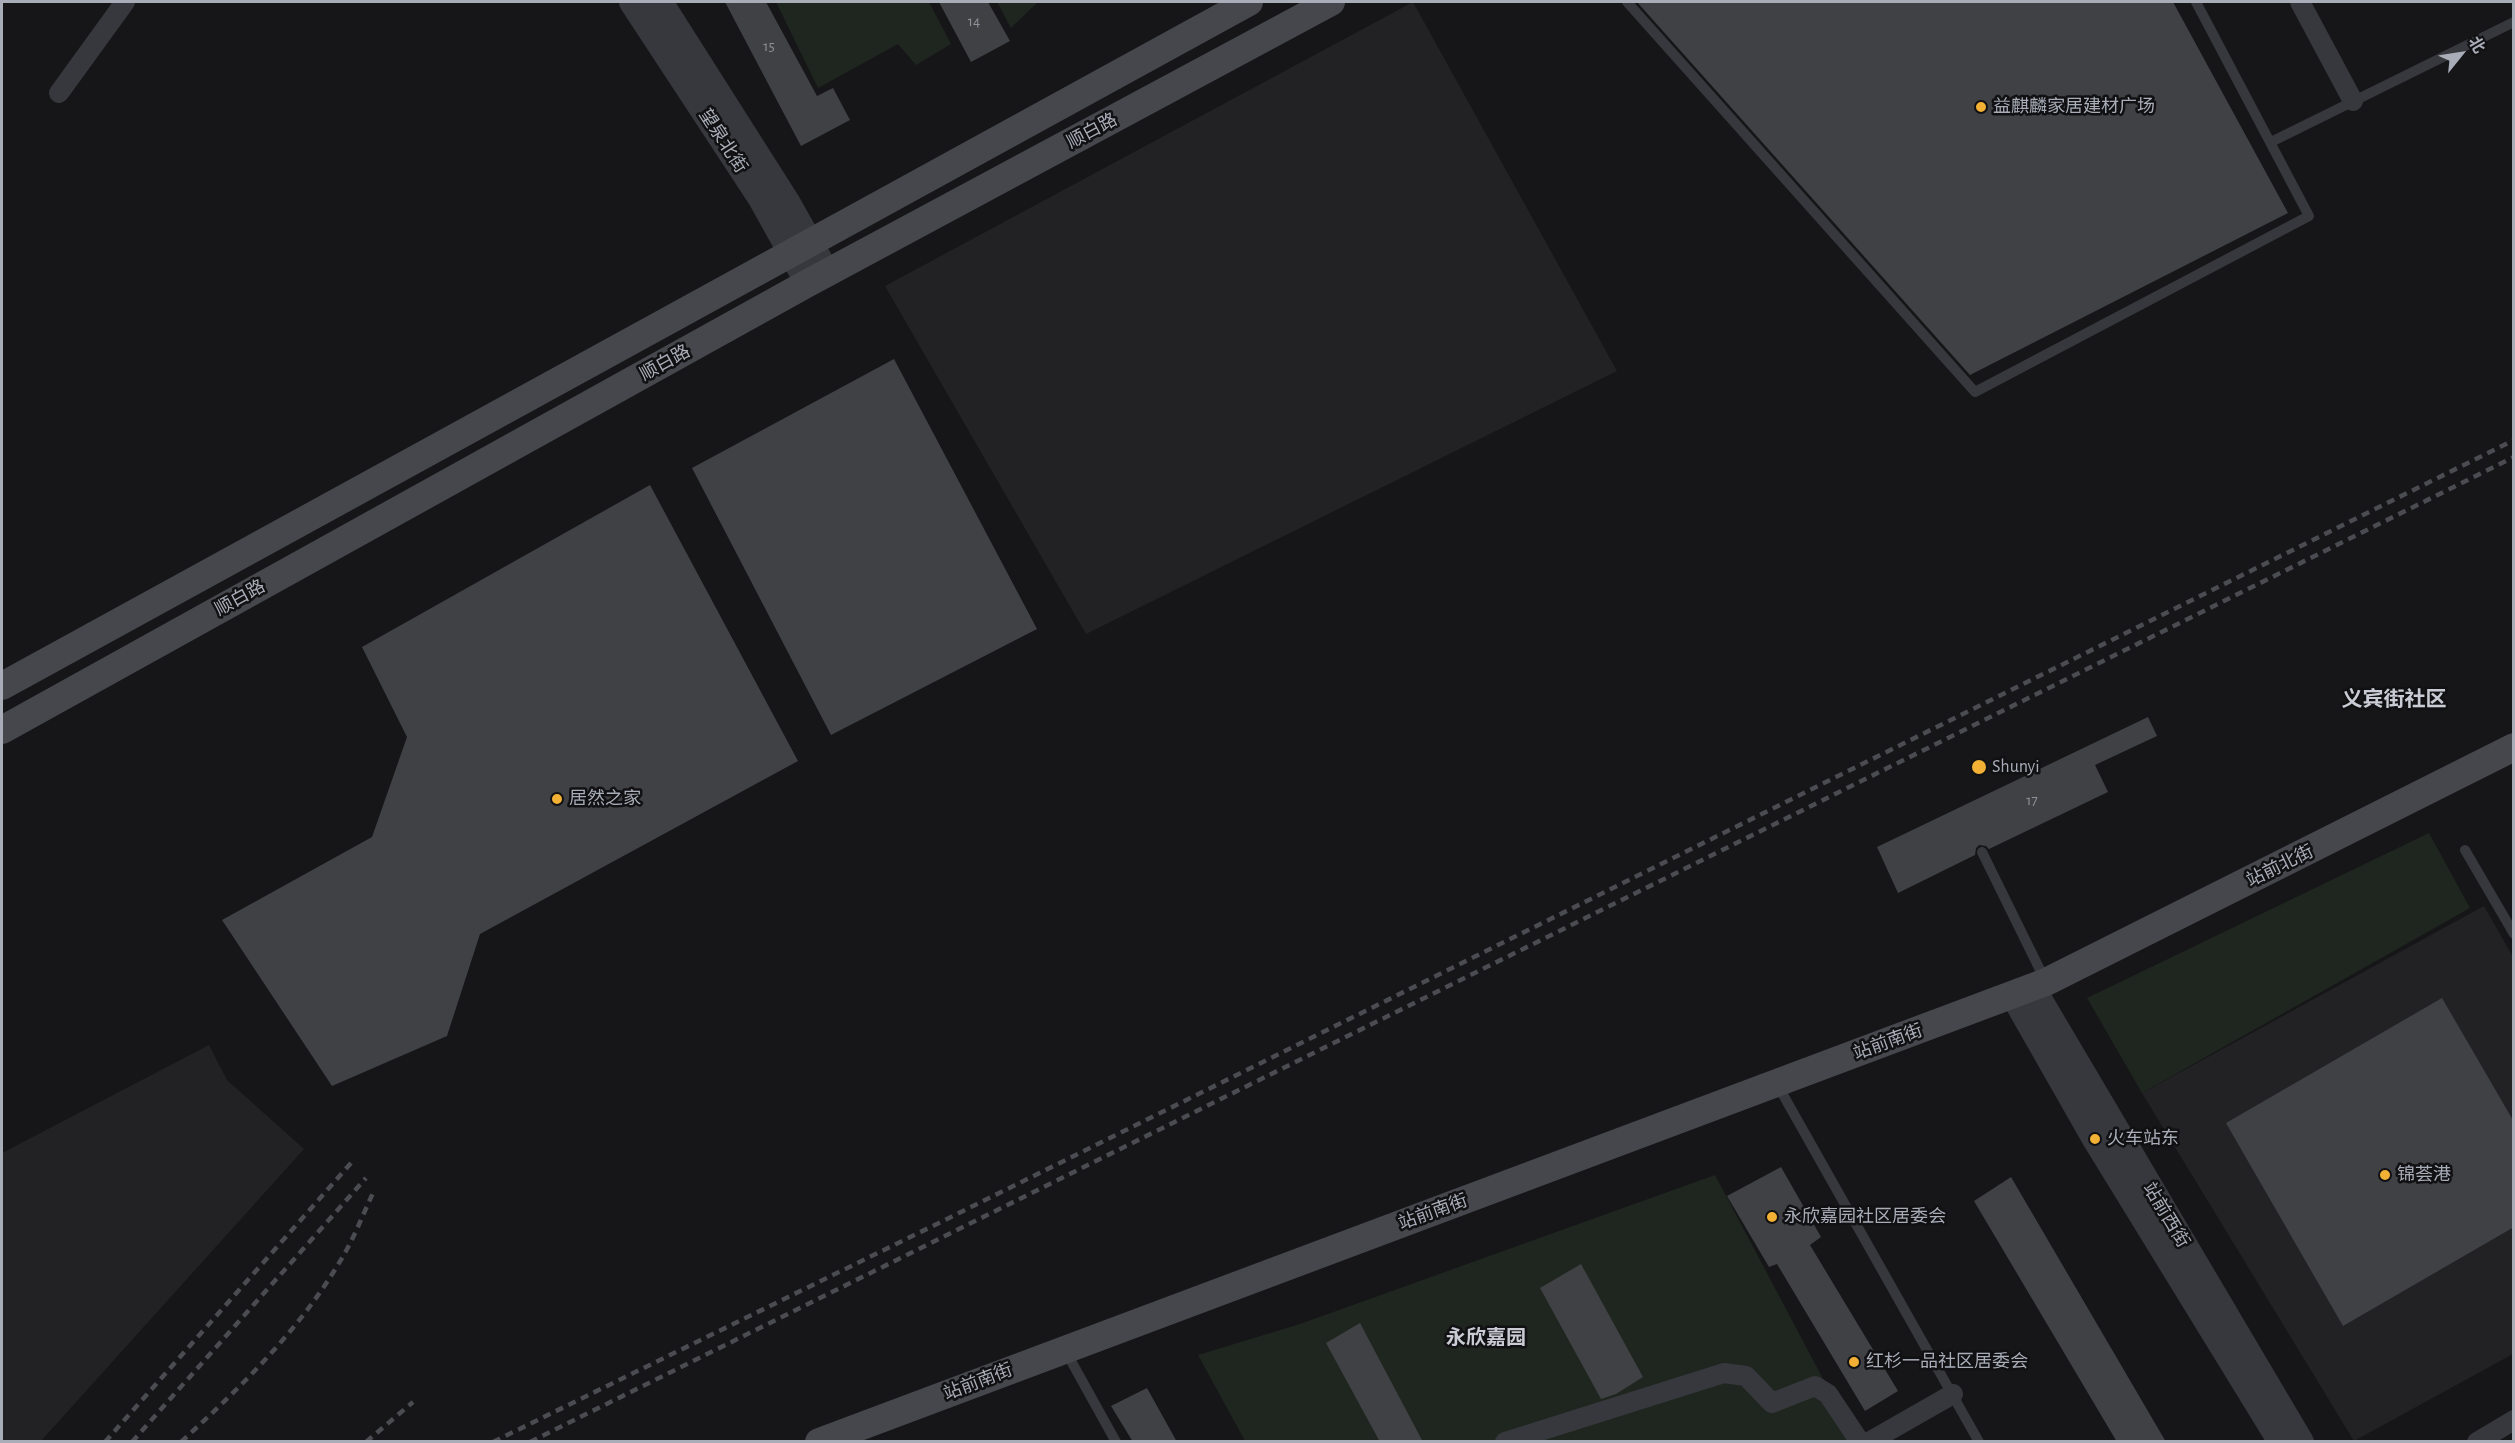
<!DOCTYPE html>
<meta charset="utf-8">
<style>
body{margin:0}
#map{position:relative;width:2515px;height:1443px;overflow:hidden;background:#161618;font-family:"Alegreya Sans","Noto Sans SC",sans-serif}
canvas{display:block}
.frame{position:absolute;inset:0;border:3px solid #a8adb8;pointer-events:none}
.north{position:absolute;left:2431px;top:24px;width:60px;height:60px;-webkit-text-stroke:4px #111113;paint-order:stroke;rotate:60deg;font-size:16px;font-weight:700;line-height:24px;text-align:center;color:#a8adb8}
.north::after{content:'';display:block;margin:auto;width:21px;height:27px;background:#a8adb8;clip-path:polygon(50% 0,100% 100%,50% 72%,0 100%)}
</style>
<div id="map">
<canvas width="2515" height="1443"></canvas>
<div class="frame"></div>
<div class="north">北</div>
</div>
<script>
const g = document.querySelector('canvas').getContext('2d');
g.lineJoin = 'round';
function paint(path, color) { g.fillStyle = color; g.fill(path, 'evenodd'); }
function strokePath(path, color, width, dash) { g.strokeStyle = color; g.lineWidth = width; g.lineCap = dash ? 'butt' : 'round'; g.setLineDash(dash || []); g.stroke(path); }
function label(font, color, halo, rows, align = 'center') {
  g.font = font + ' "Alegreya Sans","Noto Sans SC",sans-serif'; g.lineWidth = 5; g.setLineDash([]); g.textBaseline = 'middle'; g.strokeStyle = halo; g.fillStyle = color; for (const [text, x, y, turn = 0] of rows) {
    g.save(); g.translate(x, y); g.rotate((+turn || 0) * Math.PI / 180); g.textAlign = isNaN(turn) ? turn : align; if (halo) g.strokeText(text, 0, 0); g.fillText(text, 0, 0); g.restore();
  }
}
const built = new Path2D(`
 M1413 2 1617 371 1086 634 885 286Z
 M2484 906 2513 957V1354L2354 1441 2142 1093Z
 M209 1045 227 1080 304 1149 41 1441H2V1153Z`);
const green = new Path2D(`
 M776 2H929L951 44 916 65 898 44 818 88Z
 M997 2H1038L1011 28Z
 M2429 833 2470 908 2142 1093 2087 998Z
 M1715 1175 1856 1441H1245L1198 1355 1300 1324Z`);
const building = new Path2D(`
 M725 2H766L817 96 833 88 850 120 801 146Z
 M939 2H988L1010 41 971 62Z
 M1637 2H2173L2288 213 1970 375Z
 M894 359 1037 629 831 735 692 468Z
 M650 485 798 761 480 934 447 1036 332 1086 222 920 372 837 407 737 362 647Z
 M2148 717 2157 736 2095 765 2108 792 1989 849 1986 846 1979 845 1976 848 1975 855 1898 893 1877 847Z
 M2442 998 2514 1122V1227L2343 1326 2226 1123Z
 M1781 1167 1821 1237 1810 1245 1898 1391 1865 1411 1777 1264 1769 1267 1727 1196Z
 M2011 1177 2166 1442H2117L1974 1201Z
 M1581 1264 1643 1377 1616 1394 1601 1399 1540 1288Z
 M1360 1323 1423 1442H1380L1326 1343Z
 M1147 1388 1177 1442H1133L1111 1406Z`);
const service = new Path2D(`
 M1627 2 1975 392 2309 216 2196 2
 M2271 142 2514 22
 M2465 850 2514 934
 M1982 852 2046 982
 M1777 1084 1979 1442
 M1065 1350 1116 1442`);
const minor = new Path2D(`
 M2300 2 2353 101
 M59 93 125 2
 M1505 1442 1724 1373 1746 1376 1772 1403 1815 1386 1828 1394 1860 1442
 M1869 1442 1953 1394
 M2477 1442 2514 1420`);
const tertiary = new Path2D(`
 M632 2 760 197 808 283
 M660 2 787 202 827 273
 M2032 987 2301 1442
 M2013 995 2095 1139 2281 1442`);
const secondary = new Path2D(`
 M2 686 1249 2
 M2 730 808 283 1331 2
 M819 1442 2046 982 2514 747`);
const rail = new Path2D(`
 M105 1442 351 1163
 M132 1442 366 1178
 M181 1442C244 1384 304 1326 346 1251 356 1233 364 1212 373 1193
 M366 1442 413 1402
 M493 1442 947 1219 2514 440
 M530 1442 2514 457`);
const markers = [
 [1981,107,6,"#f2b134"],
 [1979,767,8,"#f2b134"],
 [557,799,6,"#f2b134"],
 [2095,1139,6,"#f2b134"],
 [2385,1175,6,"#f2b134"],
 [1772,1217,6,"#f2b134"],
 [1854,1362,6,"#f2b134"]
];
const numberNames = [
 ["14",974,21],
 ["15",769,46],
 ["17",2032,800]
];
const poiNames = [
 ["益麒麟家居建材广场",1993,107],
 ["Shunyi",1992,767],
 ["居然之家",569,799],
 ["火车站东",2107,1139],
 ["锦荟港",2397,1175],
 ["永欣嘉园社区居委会",1784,1217],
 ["红杉一品社区居委会",1866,1362]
];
const streetNames = [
 ["顺白路",1092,131,-28],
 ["望泉北街",723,141,57],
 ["顺白路",665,363,-29],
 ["顺白路",240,598,-29],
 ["站前北街",2280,866,-26],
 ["站前南街",1888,1042,-20],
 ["站前南街",1433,1212,-20],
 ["站前西街",2166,1215,59],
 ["站前南街",978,1382,-21]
];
const neighbourhoodNames = [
 ["永欣嘉园",1486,1338]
];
const quarterNames = [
 ["义宾街社区",2394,700]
];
paint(built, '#222225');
paint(green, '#1e261f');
paint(building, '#404145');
strokePath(service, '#37383d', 10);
strokePath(minor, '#37383d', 20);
strokePath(tertiary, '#37383d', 26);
strokePath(secondary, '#45474d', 28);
strokePath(rail, '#4a4c52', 4.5, [8, 6]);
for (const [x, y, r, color] of markers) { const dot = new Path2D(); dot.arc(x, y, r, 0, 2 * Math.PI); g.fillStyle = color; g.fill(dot); strokePath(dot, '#111113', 2); }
label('15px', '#8e929b', null, numberNames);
label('18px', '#a8adb8', '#111113', poiNames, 'left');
label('18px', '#a8adb8', '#111113', streetNames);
label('bold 20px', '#c9ccd4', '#111113', neighbourhoodNames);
label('bold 21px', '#c9ccd4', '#111113', quarterNames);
</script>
